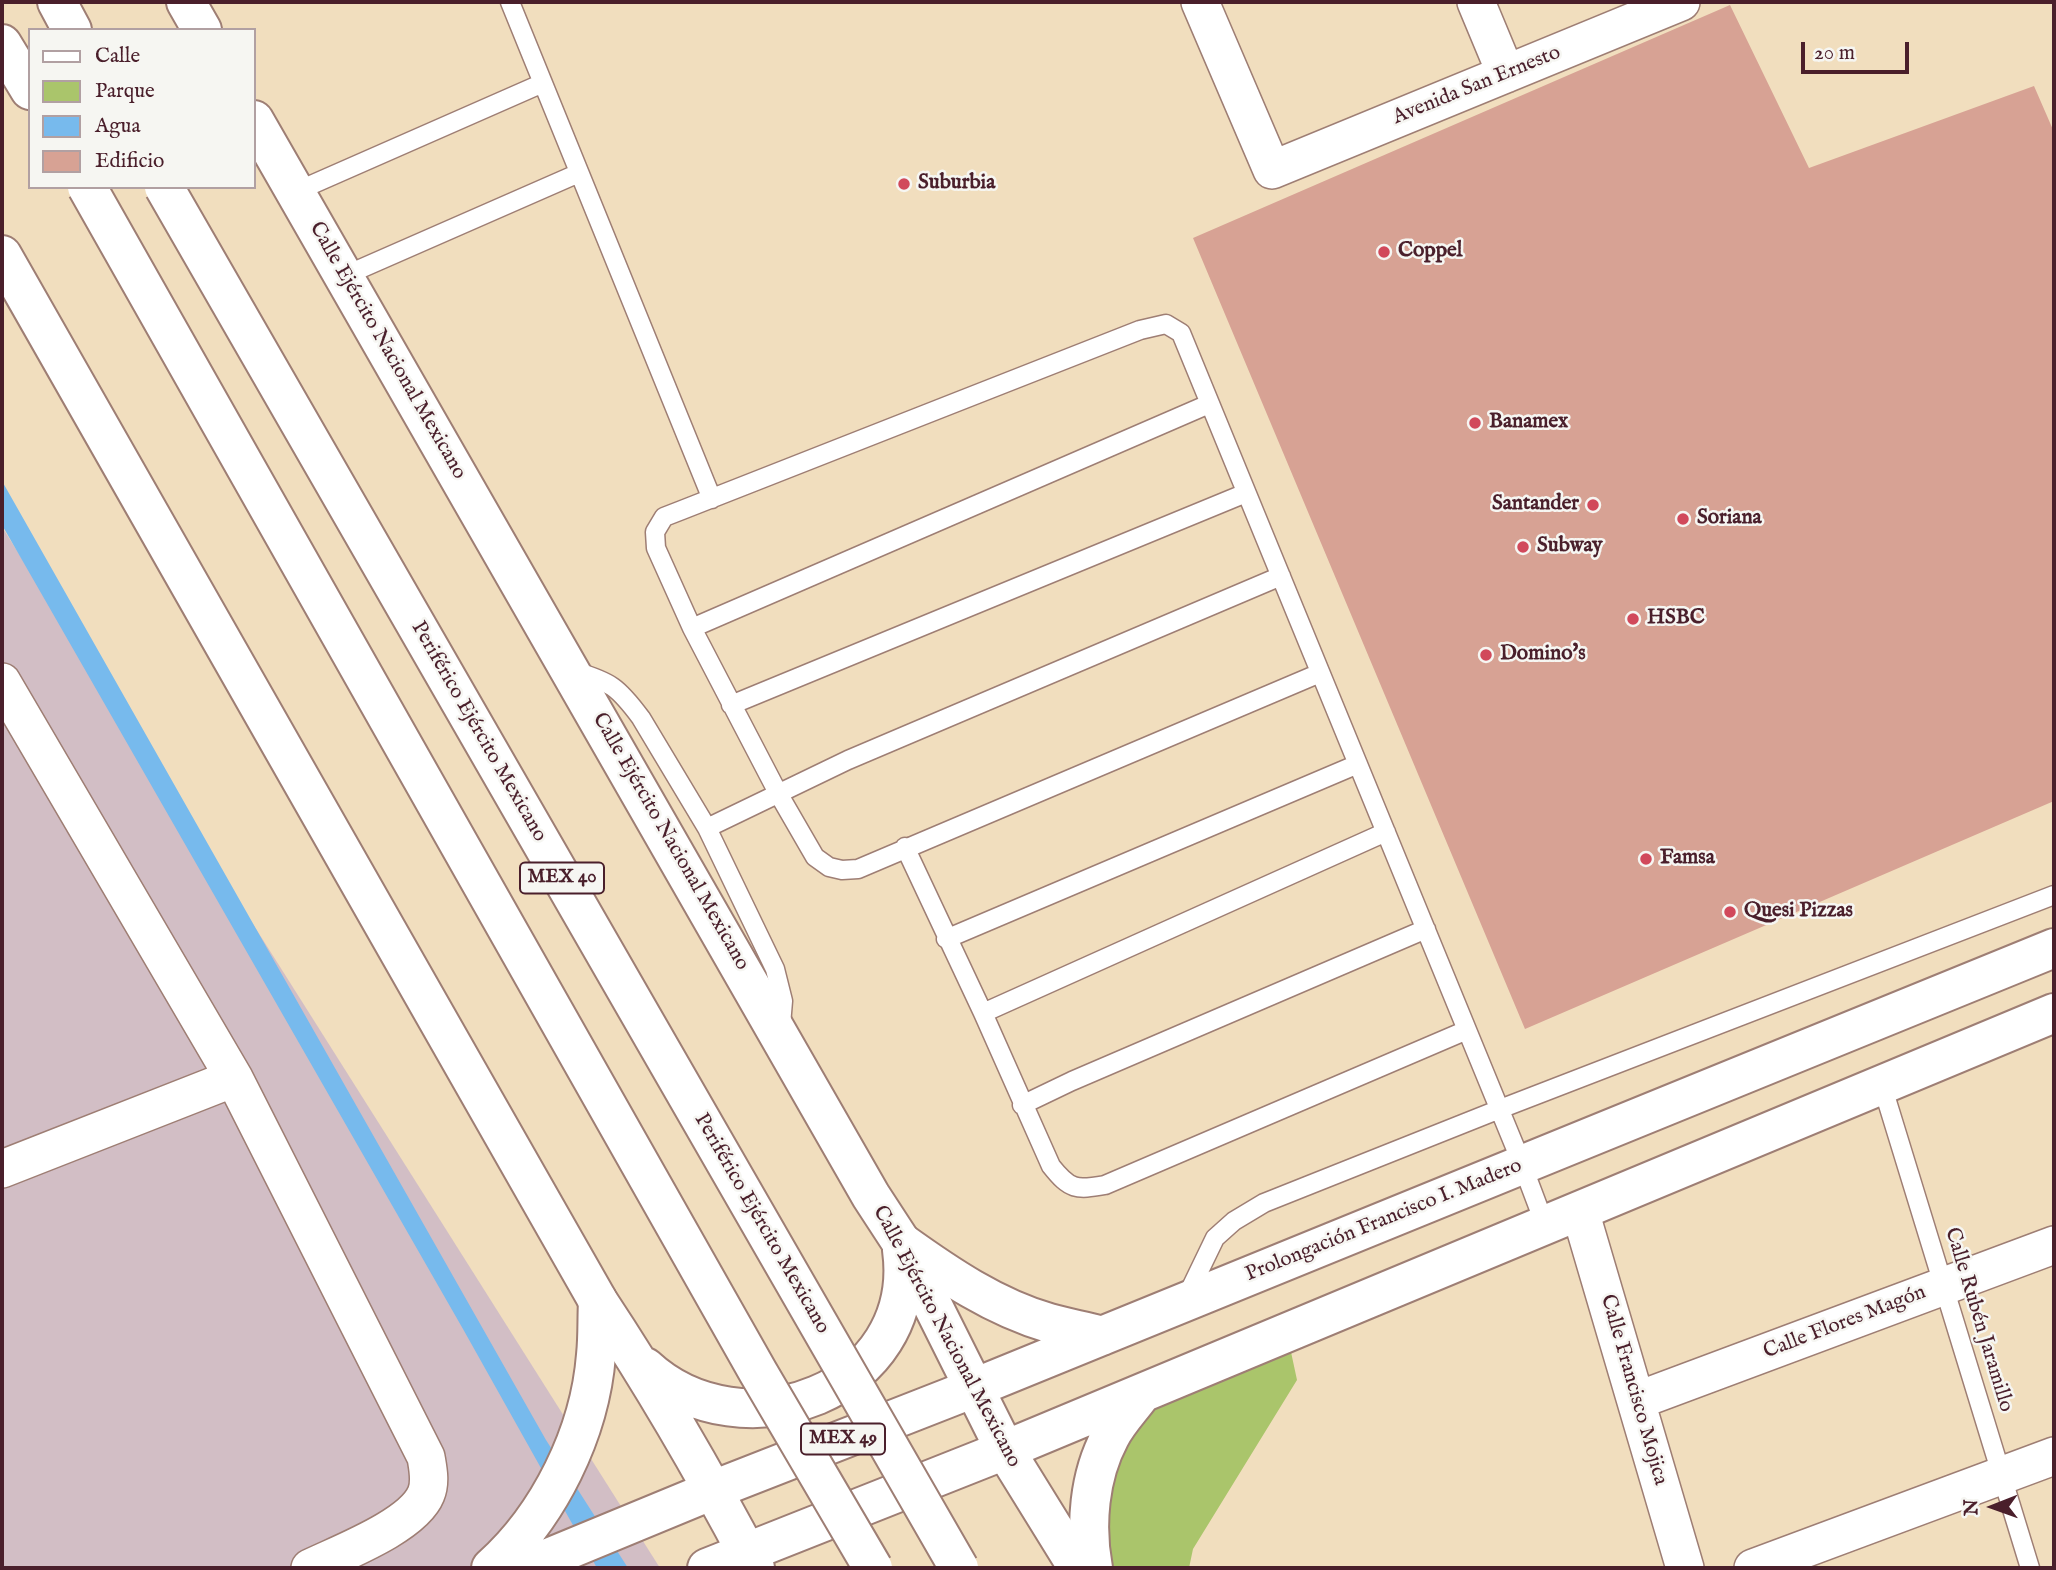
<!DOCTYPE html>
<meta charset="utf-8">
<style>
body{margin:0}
#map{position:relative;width:2056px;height:1570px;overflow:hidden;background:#f1debe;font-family:"IM FELL English",serif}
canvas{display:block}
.frame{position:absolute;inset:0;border:4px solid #4a1f2b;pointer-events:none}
.legend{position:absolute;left:28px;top:28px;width:228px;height:161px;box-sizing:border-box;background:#f6f6f2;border:2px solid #b1a0a2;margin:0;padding:9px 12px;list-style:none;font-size:21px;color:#4a1f2b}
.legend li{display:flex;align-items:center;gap:14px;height:35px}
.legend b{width:35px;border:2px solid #b1a0a2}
.north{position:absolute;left:1958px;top:1472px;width:70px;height:70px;-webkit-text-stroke:5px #f6f6f2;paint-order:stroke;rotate:269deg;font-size:19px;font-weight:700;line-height:28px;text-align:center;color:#4a1f2b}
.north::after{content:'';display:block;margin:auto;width:24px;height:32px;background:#4a1f2b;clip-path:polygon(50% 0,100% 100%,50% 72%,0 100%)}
.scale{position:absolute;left:1801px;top:42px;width:108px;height:32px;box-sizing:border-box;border:4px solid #4a1f2b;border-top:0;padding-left:9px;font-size:21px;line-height:24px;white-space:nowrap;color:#4a1f2b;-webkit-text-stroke:5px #f6f6f2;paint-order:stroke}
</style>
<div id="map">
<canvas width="2056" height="1570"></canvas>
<div class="frame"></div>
<ul class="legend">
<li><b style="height:9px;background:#fff"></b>Calle</li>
<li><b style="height:19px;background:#aac56b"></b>Parque</li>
<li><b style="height:19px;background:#77baed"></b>Agua</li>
<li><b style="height:19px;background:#d7a294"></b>Edificio</li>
</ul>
<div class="north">N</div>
<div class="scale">20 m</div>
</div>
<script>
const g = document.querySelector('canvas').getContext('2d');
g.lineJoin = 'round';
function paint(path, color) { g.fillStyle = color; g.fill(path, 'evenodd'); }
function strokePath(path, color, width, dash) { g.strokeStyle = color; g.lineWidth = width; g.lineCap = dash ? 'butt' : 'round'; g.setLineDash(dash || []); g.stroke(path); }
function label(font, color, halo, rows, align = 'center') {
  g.font = font + ' "IM FELL English",serif'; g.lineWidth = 5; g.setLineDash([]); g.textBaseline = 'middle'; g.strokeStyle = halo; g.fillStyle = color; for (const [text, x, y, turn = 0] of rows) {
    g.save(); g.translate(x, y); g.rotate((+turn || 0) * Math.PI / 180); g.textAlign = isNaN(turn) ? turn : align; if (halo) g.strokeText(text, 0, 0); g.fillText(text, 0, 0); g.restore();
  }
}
const industrial = new Path2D(`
 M2 527 660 1568H2Z`);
const green = new Path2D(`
 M1288 1338 1297 1380 1193 1549 1189 1568H1099L1107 1458 1148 1397Z`);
const water = new Path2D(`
 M2 481 546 1440 628 1568H597L463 1329 2 525Z`);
const building = new Path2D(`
 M1730 5 1809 168 2034 86 2054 132V801L1525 1029 1193 238Z`);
const lane = new Path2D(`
 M510 2 712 499
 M295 192 543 83
 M344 276 579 173
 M692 628 1209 404
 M574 671C611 682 618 687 641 718L707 828 775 969 783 1001 781 1025
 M1320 673 858 869 842 870 829 867 815 857 778 793 692 628 656 548 655 532 664 517 682 510 1140 330 1166 324 1181 333 1522 1164 1545 1225
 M731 705 1246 493
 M707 828 848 760 1281 576
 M905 847 983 1013 1051 1166C1070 1190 1076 1190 1105 1185L1467 1030
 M946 939 1358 764
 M983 1013 1386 832
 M1882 1085 2030 1568
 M1022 1105 1072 1081 1426 929
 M1187 1296 1215 1238 1234 1221 1264 1203 1500 1109 2054 895`);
const street = new Path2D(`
 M1200 2 1272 170 1681 2
 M1476 2 1506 74
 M2 682 234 1078 426 1457C428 1469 431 1482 426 1494 413 1526 341 1553 310 1568
 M2 1169 234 1078
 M1580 1211 1685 1568
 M1636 1401 2054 1245
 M1753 1568 2054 1456`);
const secondary = new Path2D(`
 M186 2 202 30
 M254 120 871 1196 901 1242 1005 1450 1078 1568
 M2 255 598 1301C655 1387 707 1477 755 1568
 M645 1367C742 1457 921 1391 902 1250`);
const primary = new Path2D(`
 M901 1242C947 1275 994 1307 1049 1323 1066 1328 1084 1331 1102 1336
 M974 1388 2054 948
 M1005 1450 2054 1013
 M1093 1568C1085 1526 1089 1476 1110 1437 1118 1421 1132 1407 1142 1393`);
const highway = new Path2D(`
 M57 2 72 30
 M2 44 30 90
 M491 1568C549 1516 590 1433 596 1355 598 1337 597 1319 598 1301
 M524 1568 713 1490 974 1388
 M707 1568 1005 1450`);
const highwayBridge = new Path2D(`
 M87 187 758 1372 873 1568
 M164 187 959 1568`);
const markers = [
 [904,184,7,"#d1495b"],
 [1384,252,7,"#d1495b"],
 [1475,423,7,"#d1495b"],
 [1593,505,7,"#d1495b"],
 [1683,519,7,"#d1495b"],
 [1523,547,7,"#d1495b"],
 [1633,619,7,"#d1495b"],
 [1486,655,7,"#d1495b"],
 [1646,859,7,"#d1495b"],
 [1730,912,7,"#d1495b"]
];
const shields = [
 [562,878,84],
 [843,1439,84]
];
const shieldNames = [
 ["MEX 40",562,878],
 ["MEX 49",843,1439]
];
const streetNames = [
 ["Avenida San Ernesto",1477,86,-22],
 ["Calle Ejército Nacional Mexicano",387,351,60],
 ["Periférico Ejército Mexicano",478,732,60],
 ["Calle Ejército Nacional Mexicano",670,842,60],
 ["Prolongación Francisco I. Madero",1384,1221,-22],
 ["Periférico Ejército Mexicano",761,1224,60],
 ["Calle Rubén Jaramillo",1978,1320,73],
 ["Calle Flores Magón",1845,1323,-21],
 ["Calle Ejército Nacional Mexicano",946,1337,62],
 ["Calle Francisco Mojica",1633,1390,74]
];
const poiNames = [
 ["Suburbia",918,184],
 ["Coppel",1398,252],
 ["Banamex",1489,423],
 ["Santander",1579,505,"right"],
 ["Soriana",1697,519],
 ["Subway",1537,547],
 ["HSBC",1647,619],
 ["Domino's",1500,655],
 ["Famsa",1660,859],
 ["Quesi Pizzas",1744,912]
];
paint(industrial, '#d2bec5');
paint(green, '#aac56b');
paint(water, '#77baed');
paint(building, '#d7a294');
strokePath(lane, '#9e7e74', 21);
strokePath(street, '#9e7e74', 40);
strokePath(secondary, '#9e7e74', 42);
strokePath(primary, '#9e7e74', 42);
strokePath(highway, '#9e7e74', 42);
strokePath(lane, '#fff', 18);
strokePath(street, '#fff', 37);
strokePath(secondary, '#fff', 38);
strokePath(primary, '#fff', 38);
strokePath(highway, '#fff', 38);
strokePath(highwayBridge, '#9e7e74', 42, []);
strokePath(highwayBridge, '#fff', 38);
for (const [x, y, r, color] of markers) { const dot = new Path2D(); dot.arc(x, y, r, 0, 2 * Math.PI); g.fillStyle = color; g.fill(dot); strokePath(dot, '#f6f6f2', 2.5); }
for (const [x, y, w] of shields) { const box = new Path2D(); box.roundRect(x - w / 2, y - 15.5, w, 31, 5); g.fillStyle = '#f6f6f2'; g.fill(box); strokePath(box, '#4a1f2b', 2); }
label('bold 19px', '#4a1f2b', null, shieldNames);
label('21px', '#4a1f2b', '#f6f6f2', streetNames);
label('bold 21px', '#4a1f2b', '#f6f6f2', poiNames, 'left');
</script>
